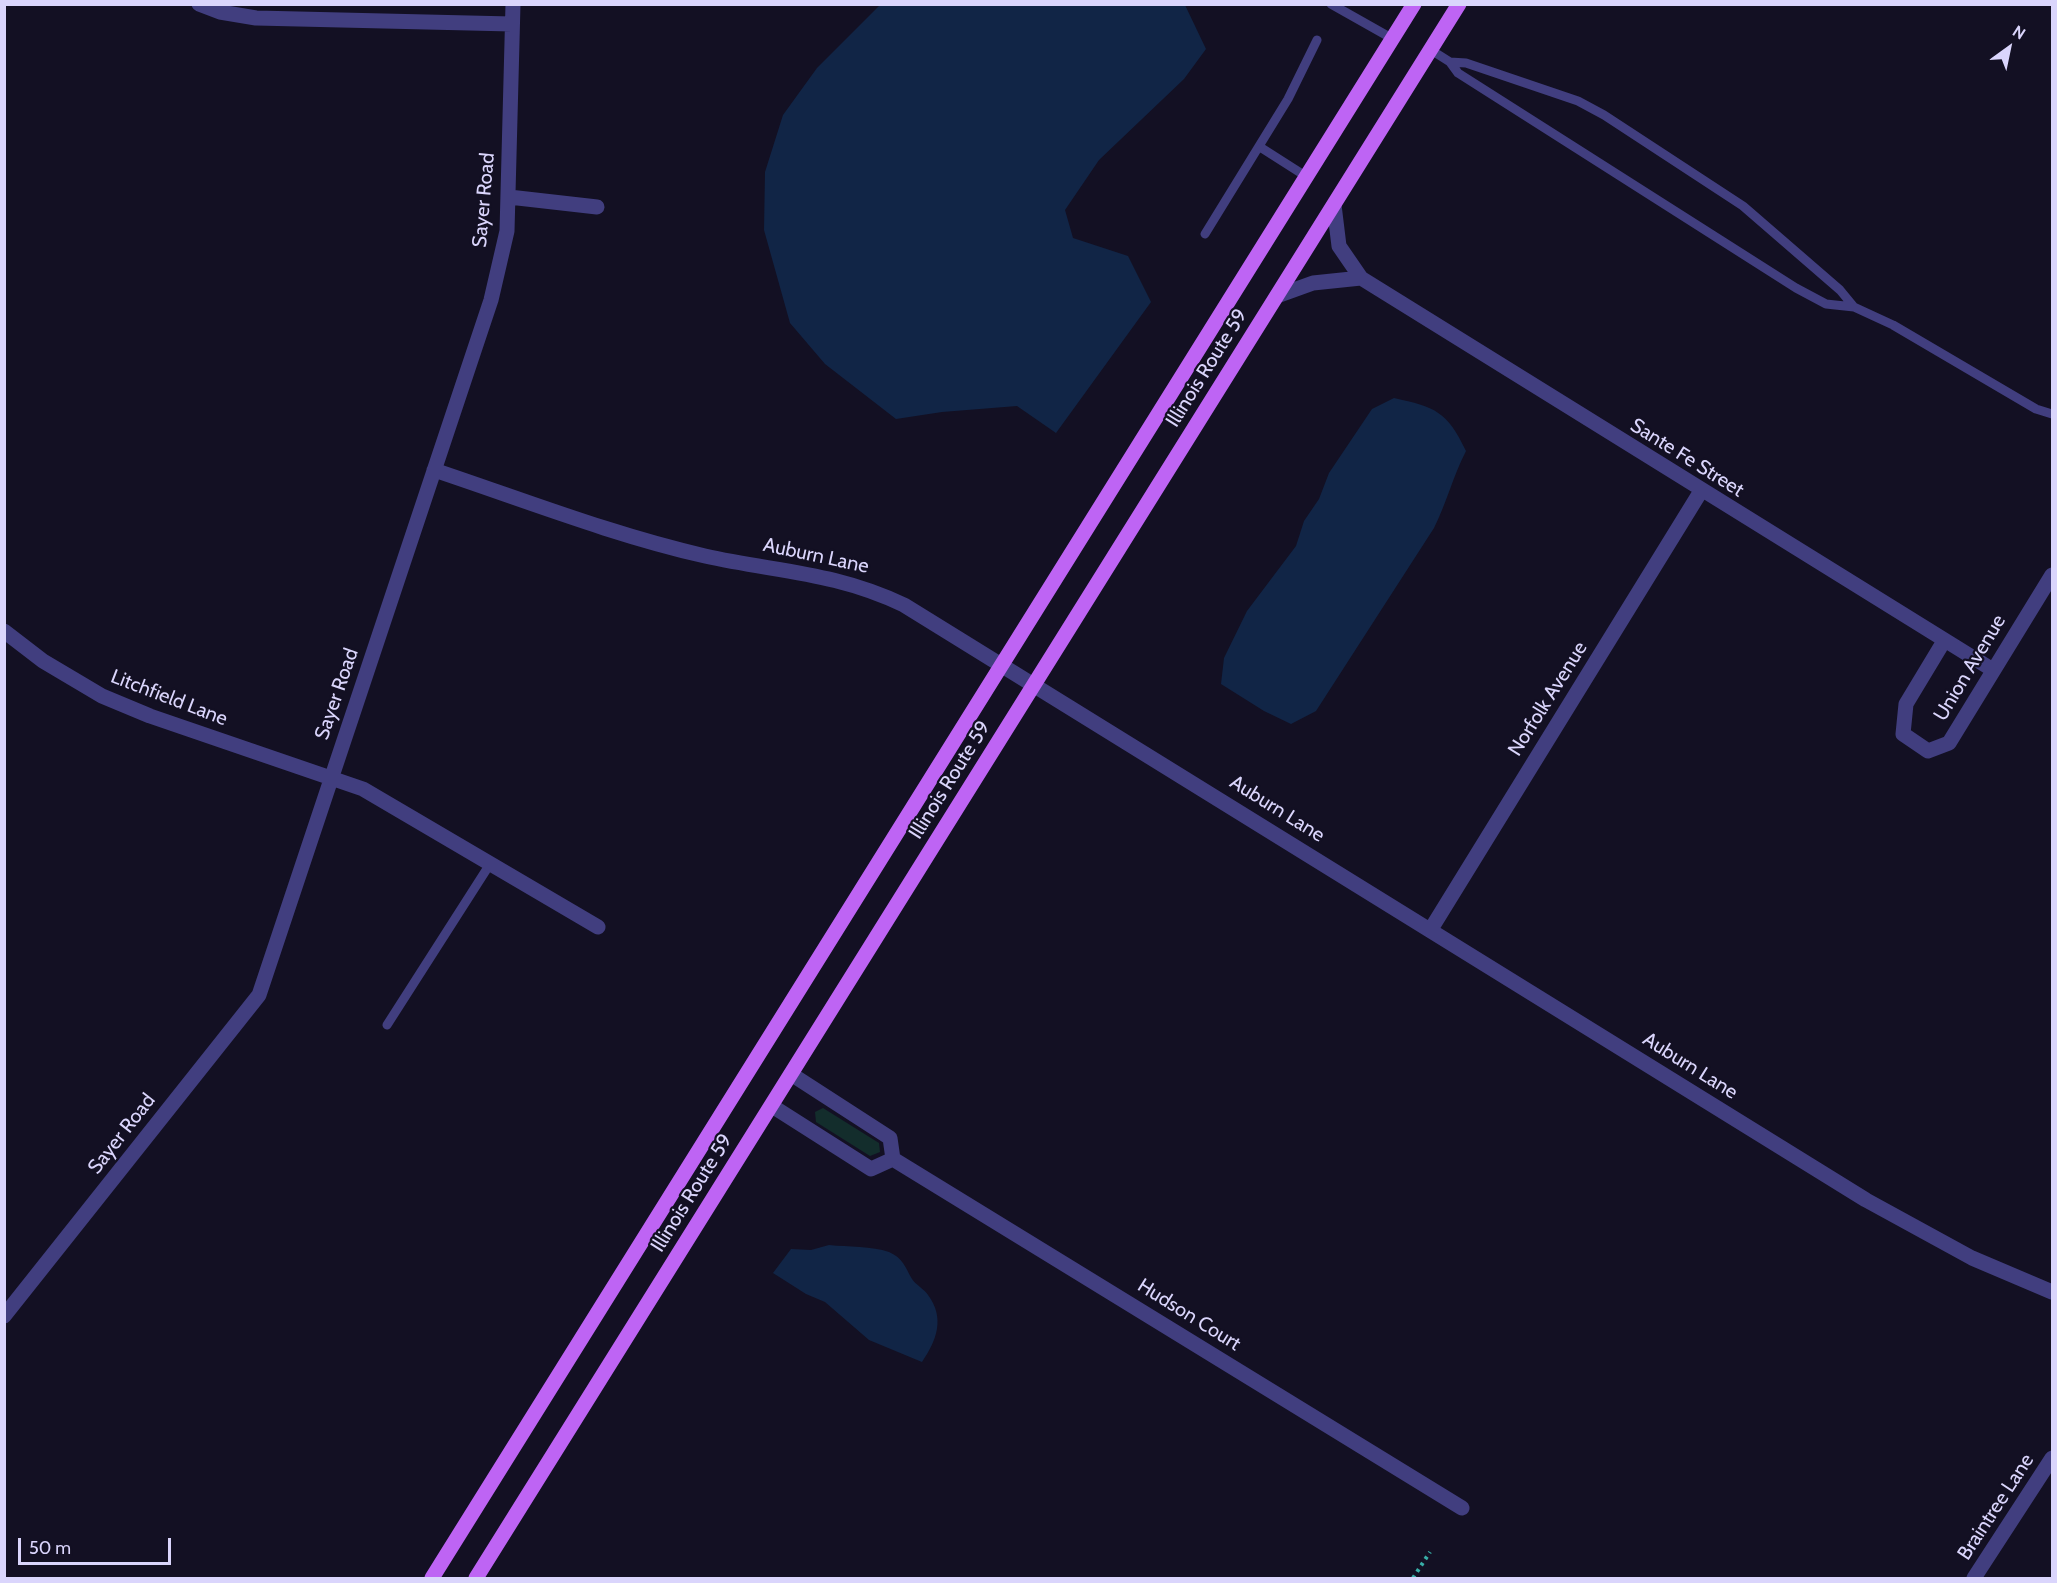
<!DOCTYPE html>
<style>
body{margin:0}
#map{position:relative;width:2057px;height:1583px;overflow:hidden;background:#131023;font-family:Cabin,sans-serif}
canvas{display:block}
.frame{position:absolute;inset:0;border:6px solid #dad5fc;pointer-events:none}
.north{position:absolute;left:1979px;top:18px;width:60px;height:60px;-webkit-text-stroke:4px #131023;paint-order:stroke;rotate:33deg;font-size:16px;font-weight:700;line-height:24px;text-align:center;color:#dad5fc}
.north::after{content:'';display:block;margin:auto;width:21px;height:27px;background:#dad5fc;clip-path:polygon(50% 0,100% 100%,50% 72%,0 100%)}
.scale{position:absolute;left:18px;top:1538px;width:153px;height:27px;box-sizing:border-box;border:3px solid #dad5fc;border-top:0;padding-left:8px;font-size:18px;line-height:21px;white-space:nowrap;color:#dad5fc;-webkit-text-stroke:4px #131023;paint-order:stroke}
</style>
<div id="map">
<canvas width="2057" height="1583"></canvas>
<div class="frame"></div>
<div class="north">N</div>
<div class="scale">50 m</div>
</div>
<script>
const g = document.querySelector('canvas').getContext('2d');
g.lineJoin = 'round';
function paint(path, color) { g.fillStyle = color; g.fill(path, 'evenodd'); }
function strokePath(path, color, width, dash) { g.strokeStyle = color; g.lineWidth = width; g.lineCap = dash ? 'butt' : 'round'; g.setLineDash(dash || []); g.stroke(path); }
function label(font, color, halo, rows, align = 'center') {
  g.font = font + ' Cabin,sans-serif'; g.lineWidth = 4.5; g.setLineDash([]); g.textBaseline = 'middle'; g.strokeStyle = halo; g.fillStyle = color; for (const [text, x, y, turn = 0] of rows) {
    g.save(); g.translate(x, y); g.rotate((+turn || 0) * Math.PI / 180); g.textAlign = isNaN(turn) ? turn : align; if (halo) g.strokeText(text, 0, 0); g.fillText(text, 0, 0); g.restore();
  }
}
const green = new Path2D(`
 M823 1108 879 1143 880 1152 870 1156 816 1122 815 1112Z`);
const water = new Path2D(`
 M880 5H1185L1206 49 1184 79 1099 160 1065 210 1073 238 1128 256 1151 302 1056 433 1017 406 942 412 896 419 825 364 790 323 764 230 765 172 783 115 817 68Z
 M1394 398C1435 407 1447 411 1466 451 1453 476 1447 502 1434 528L1316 711 1291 724 1264 711 1221 684 1224 658 1247 611 1296 546 1304 521 1319 499 1329 473 1372 409Z
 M829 1245C848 1247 872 1246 889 1252 903 1258 905 1267 912 1279 916 1285 924 1289 928 1295 945 1318 937 1340 922 1362L869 1340 825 1302 806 1294 773 1273 791 1249 811 1250Z`);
const path = new Path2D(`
 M1413 1578 1430 1552`);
const lane = new Path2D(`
 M1331 4 1393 39
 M1431 50 1450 62 1466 63 1578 101 1604 115 1743 206 1840 290 1854 307 1893 325 2036 409 2052 414
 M1450 62 1458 73 1796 288 1826 304 1854 307
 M1260 147 1307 177
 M1205 234 1288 99 1317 40
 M387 1025 490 864`);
const street = new Path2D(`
 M199 4 220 12 256 18 512 24
 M509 197 597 207
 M1334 205 1339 246 1361 278 1993 670
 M1277 296 1313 283 1361 278
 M434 470C524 500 613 535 705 556 777 572 835 572 904 605L1866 1200 1972 1258 2052 1292
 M4 631 43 661 102 696 150 716 363 789 598 927
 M1944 641 1906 704 1903 734 1928 751 1949 743 2052 575
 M1431 929 1701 491
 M791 1074 890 1138 893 1159
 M772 1106 871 1169 893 1159
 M893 1159 1462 1508
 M4 1316 259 995 491 300 507 231 513 4
 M1974 1578 2052 1458`);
const primary = new Path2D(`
 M432 1578 1414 4
 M476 1578 1459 4`);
const streetNames = [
 ["Sayer Road",484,200,-85],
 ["Illinois Route 59",1207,368,-58],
 ["Sante Fe Street",1687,458,32],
 ["Auburn Lane",816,556,12],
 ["Union Avenue",1970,668,-59],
 ["Sayer Road",337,694,-71],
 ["Litchfield Lane",169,698,21],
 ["Norfolk Avenue",1548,699,-58],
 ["Illinois Route 59",950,780,-58],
 ["Auburn Lane",1277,809,32],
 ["Auburn Lane",1690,1066,32],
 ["Sayer Road",122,1134,-52],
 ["Illinois Route 59",692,1193,-58],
 ["Hudson Court",1189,1315,32],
 ["Braintree Lane",1996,1507,-57]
];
paint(green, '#132d2c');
paint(water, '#112546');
strokePath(path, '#38aea7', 4, [3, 4.5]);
strokePath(lane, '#413e7f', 9);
strokePath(street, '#413e7f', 15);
strokePath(primary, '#be64f4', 15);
label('20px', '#dad5fc', '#131023', streetNames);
</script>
